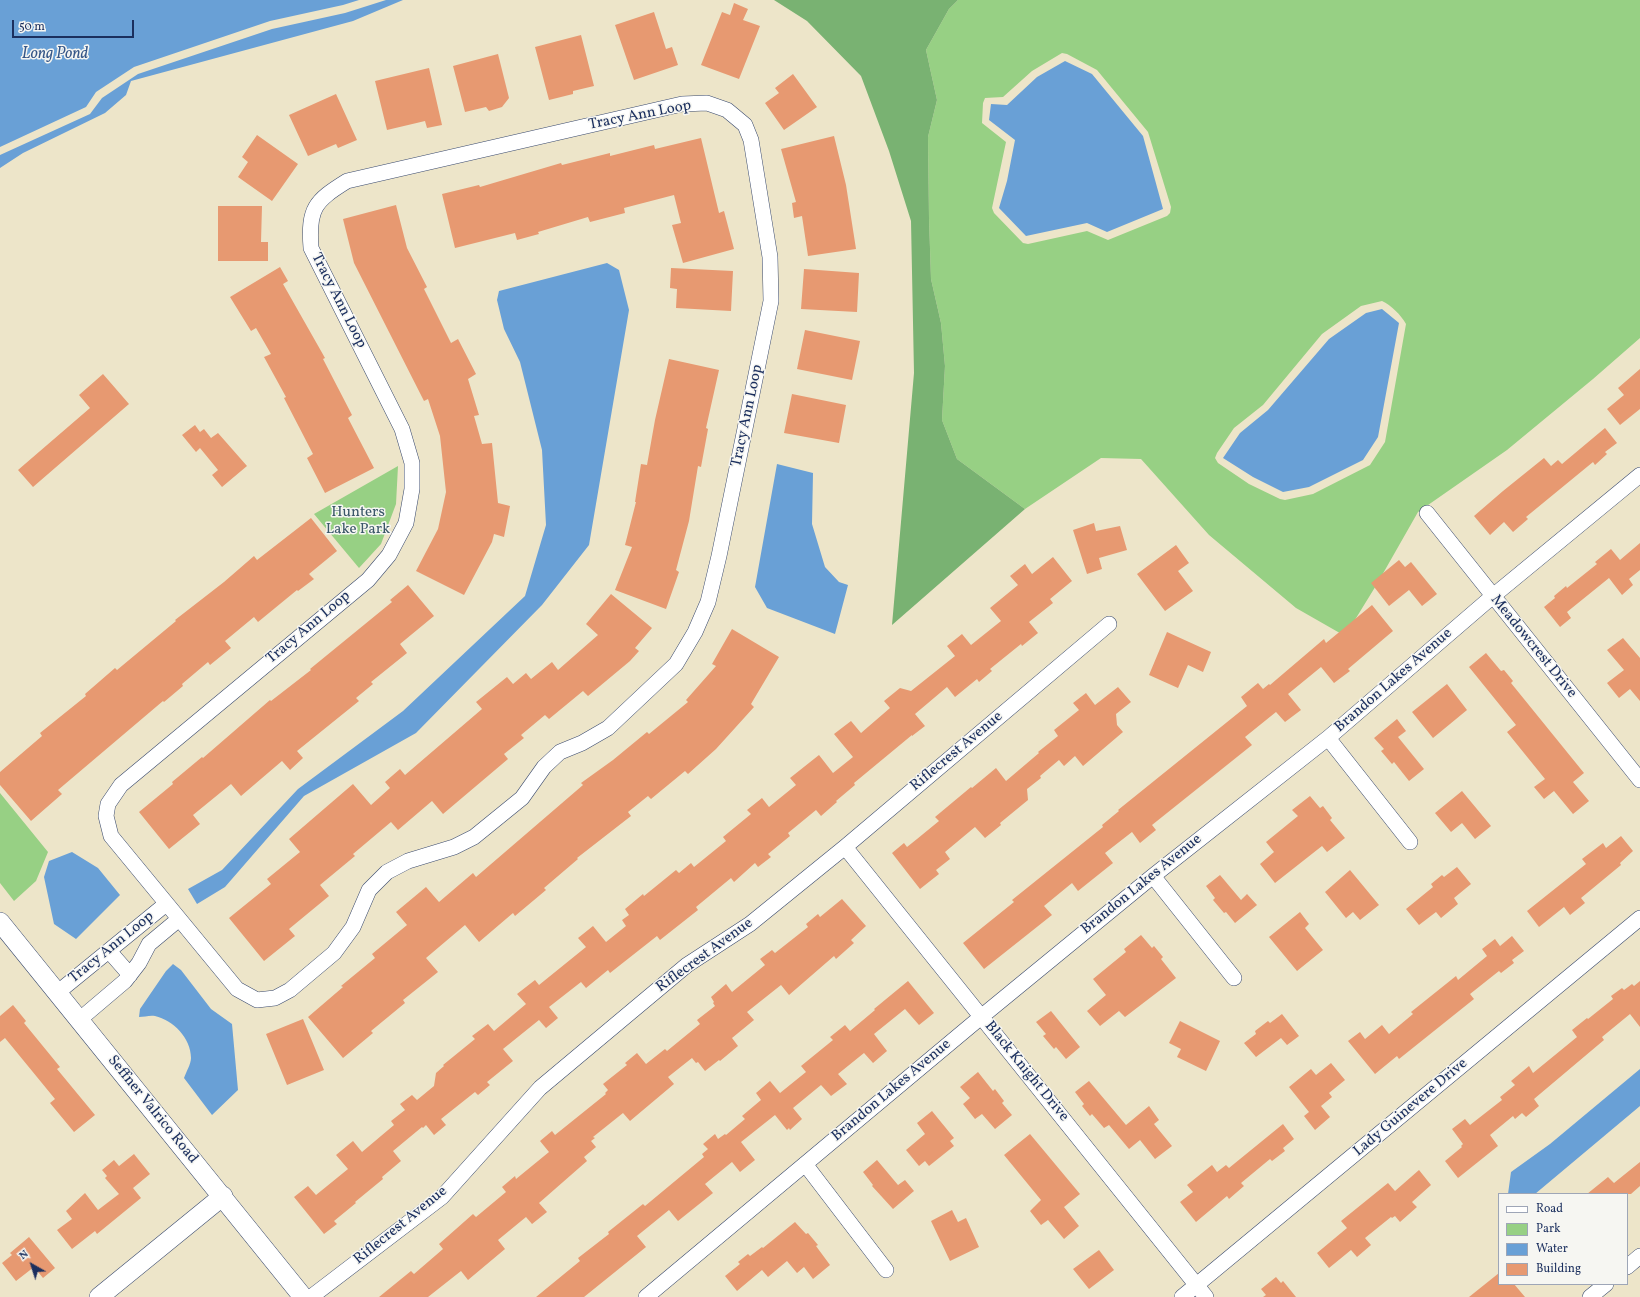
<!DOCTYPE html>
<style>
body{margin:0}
#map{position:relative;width:1640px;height:1297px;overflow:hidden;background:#ede5c9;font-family:Vollkorn,serif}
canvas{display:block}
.legend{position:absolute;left:1498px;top:1193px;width:130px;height:92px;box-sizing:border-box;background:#f6f6f2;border:1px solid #9ea6b7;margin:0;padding:5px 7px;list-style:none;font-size:12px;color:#1b2f5e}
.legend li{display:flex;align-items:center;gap:8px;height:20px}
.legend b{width:20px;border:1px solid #9ea6b7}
.north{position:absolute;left:12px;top:1245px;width:40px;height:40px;-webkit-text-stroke:3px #f6f6f2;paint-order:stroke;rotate:321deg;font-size:11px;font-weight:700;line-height:16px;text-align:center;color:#1b2f5e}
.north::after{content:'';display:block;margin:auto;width:14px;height:18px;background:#1b2f5e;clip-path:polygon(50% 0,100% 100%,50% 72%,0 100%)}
.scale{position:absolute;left:12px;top:20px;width:122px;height:18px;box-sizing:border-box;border:2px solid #1b2f5e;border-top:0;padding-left:5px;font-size:12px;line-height:14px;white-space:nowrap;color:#1b2f5e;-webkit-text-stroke:3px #f6f6f2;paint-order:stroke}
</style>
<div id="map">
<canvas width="1640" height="1297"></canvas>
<ul class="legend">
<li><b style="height:5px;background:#fff"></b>Road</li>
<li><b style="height:11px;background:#97d084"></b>Park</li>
<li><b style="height:11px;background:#69a0d6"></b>Water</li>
<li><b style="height:11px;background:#e79971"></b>Building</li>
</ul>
<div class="north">N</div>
<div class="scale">50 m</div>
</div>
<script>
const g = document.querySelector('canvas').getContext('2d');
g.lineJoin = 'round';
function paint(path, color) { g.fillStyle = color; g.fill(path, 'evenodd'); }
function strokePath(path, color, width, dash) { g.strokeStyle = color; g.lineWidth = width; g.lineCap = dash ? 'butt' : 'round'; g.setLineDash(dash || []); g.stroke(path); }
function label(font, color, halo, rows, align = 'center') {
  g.font = font + ' Vollkorn,serif'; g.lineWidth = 3; g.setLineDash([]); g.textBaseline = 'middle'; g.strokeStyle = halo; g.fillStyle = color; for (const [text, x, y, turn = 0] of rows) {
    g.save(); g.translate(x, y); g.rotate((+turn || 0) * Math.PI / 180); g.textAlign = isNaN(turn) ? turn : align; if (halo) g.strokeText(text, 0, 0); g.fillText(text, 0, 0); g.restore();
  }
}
const green = new Path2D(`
 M958 0H1640V338L1593 379 1507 450 1418 512 1377 584 1345 636 1296 608 1209 535 1141 459 1101 458 1025 509 957 459 942 420 945 366 941 323 931 279 929 218 928 137 937 100 926 50 949 9ZM1062 53 1067 54 1097 70 1148 132 1171 207 1170 213 1167 216 1108 240 1087 231 1028 244 1023 243 994 213 992 208 1006 142 982 123 983 103 985 98 1003 97 1032 71ZM1382 301C1391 305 1401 315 1406 324L1385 442 1370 465 1313 494 1285 500 1280 499 1249 484 1218 463 1215 458 1217 453 1234 428 1263 405 1322 334 1361 306Z
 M398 466 396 504 381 544 359 568 314 514Z
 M0 793 48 852 36 881 14 901 0 883Z`);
const forest = new Path2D(`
 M774 0H958L949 9 926 50 937 100 928 137 929 218 931 279 941 323 945 366 942 420 957 459 1025 509 892 625 914 373 911 221 889 151 861 76 807 21Z`);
const water = new Path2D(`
 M0 0H359L343 5 270 21 134 67 96 92 86 107 0 147Z
 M386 0H403L353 21 131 81 126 95 105 113 23 153 0 168V155L90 114 102 98 138 74 272 29 345 13Z
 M1065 61 1092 74 1143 136 1163 209 1107 232 1087 223 1026 236 999 208 1007 181 1015 140 989 120 991 104 1007 105 1037 77Z
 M607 263 619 270 629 310 589 545 542 605 416 733 304 796 225 887 197 904 188 889 222 870 298 789 403 711 525 596 546 525 542 450 520 362 504 329 497 300 499 291Z
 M1382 309 1399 323 1378 437 1363 460 1309 487 1283 492 1253 477 1223 458 1240 433 1268 410 1329 339 1366 313Z
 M777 464 813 473 812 524 825 567 839 582 848 585 835 634 767 608 755 587Z
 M72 852 98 868 120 895 76 939 54 924 44 877 49 861Z
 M173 964 181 970 211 1009 232 1024 238 1090 212 1115 184 1078C186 1072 191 1064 191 1058 191 1038 173 1020 155 1016 150 1015 144 1017 139 1017L140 1009 166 971Z
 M1640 1069V1106L1535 1194H1508L1511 1172 1550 1144Z`);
const building = new Path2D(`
 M734 3 748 9 743 20 760 26 739 79 701 65 722 12 730 15Z
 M654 12 666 49 672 47 678 65 634 80 615 25Z
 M581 35 594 86 573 91V94L549 100 535 47Z
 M498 54 509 98 502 107 489 111 486 107 465 112 453 66Z
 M429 68 442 125 427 128 425 121 387 130 375 81Z
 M793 74 817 107 784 130 765 103 779 93 775 88Z
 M336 94 357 140 338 148 336 144 308 156 289 115Z
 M257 135 298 164 272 201 238 177 248 162 242 157Z
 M834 136 846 185 856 249 808 256 802 216 794 218 792 203 796 202 781 149Z
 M701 138 719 213 724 211 734 249 683 263 672 225 681 223 674 195 624 208 625 213 590 222 588 217 538 232 539 234 517 240 515 233 455 248 442 194 479 185 480 187 561 163 562 165 610 153V156L654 145 655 149Z
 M396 205 407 248 427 287 424 289 451 343 458 339 476 374 468 379 479 415 474 416 482 444 492 443 498 503 510 506 504 537 494 534 492 542 464 595 416 571 438 529 446 492 440 436 428 399 424 401 354 263 343 219Z
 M218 206H262L261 242H268V261H218Z
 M280 267 288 281 283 284 325 358 323 359 352 415 348 418 374 468 325 493 307 458 313 454 284 398 286 397 264 357 271 354 256 328 251 331 230 297Z
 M671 268 733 271 731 311 676 308 677 289 670 288Z
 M804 269 859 273 857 312 801 309Z
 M805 330 860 341 852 380 797 369Z
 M669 359 719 370 706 428 708 429 701 467 698 466 689 521 676 570 679 572 666 609 615 590 632 547 625 545 636 502H635L641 464 647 465 655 420Z
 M1640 369V409L1620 425 1607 409 1624 395 1618 388Z
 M103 374 129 404 33 487 18 470 90 408 79 395Z
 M792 394 846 405 839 443 784 433Z
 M195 425 200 432 204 429 211 438 218 433 247 466 222 487 212 475 218 470 200 448 196 452 182 435Z
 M1605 428 1617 443 1605 452 1607 454 1595 465 1593 462 1526 517 1528 519 1513 532 1504 522 1490 535 1474 516 1503 491 1544 458 1551 466 1558 460 1562 464Z
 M311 518 337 551 309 574 314 579 298 591 297 590 258 622 254 617 225 641 231 648 210 665 208 662 182 684 183 686 164 702 163 701 58 790 62 794 31 821 0 785V772L42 736 40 733 86 696 85 694 115 668 117 670 176 621 175 620 224 582 254 556 257 560Z
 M1094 523 1096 531 1120 526 1127 550 1099 558 1102 569 1087 574 1073 530Z
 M1640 543V570L1629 579 1633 585 1622 595 1609 578 1567 612 1571 618 1560 627 1544 607 1555 598 1554 596 1566 586 1567 588 1597 564 1595 562 1611 549 1620 560Z
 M1176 545 1189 563 1178 571 1193 591 1165 611 1137 574Z
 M1053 557 1072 581 1050 599 1053 603 1029 622 1038 633 1022 646 1021 644 990 669 992 671 979 682 977 679 955 697 947 687 915 714 925 726 912 736V735L854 783 855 785 836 801 837 802 821 816 816 810 788 833 790 836 768 854 771 857 758 867 755 863 734 882 731 878 696 907 698 910 660 940 657 936 610 973 608 970 586 988 581 982 549 1007 558 1018 546 1028 539 1020 503 1049 513 1061 487 1082 490 1085 478 1095 475 1092 441 1119 446 1125 434 1135 426 1125 423 1128 422 1127 393 1151 401 1161 382 1177 383 1179 355 1202 356 1203 334 1221 337 1224 324 1234 294 1197 308 1186 316 1195 348 1169 336 1155 353 1141 362 1152 394 1125 391 1121 405 1110 400 1104 412 1095 417 1100 434 1086 436 1073 444 1066 443 1065 475 1039 472 1036 488 1024 494 1031 526 1004 517 994 535 980 539 985 586 947 578 938 593 926 606 942 626 926 622 920 629 915 625 909 643 894 644 896 676 870 679 873 691 863 694 867 726 841 723 837 751 814 747 810 762 798 769 807 796 785 790 778 819 755 833 773 853 757 834 734 851 721 861 733 890 708 884 701 900 688 911 691 955 656 947 646 962 634 971 645 1001 621 990 608 1018 585 1010 576 1025 564 1032 574Z
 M1399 560 1405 567 1411 562 1437 594 1422 606 1409 590 1389 606 1371 583Z
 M408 585 434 616 400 644 407 653 371 682 373 684 356 698 359 701 297 751 303 758 290 770 282 761 241 796 231 784 193 815 200 824 169 849 139 812 173 784 172 782 202 757 203 758 270 700 271 701 311 670 310 669 392 602 390 600Z
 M611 594 652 628 635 648 639 651 630 661 588 696 583 691 549 719 545 715 521 735 524 738 504 754 508 759 443 814 432 801 398 830 391 822 353 854 355 856 320 885 329 896 289 929 295 936 264 961 229 918 271 884 267 879 300 852 289 839 353 784 371 805 390 788 385 782 400 769 405 775 482 709 476 702 507 677 513 684 526 673 531 679 552 662 558 670 598 635 586 624Z
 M1372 605 1393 631 1348 669 1350 671 1334 683 1321 667 1288 694 1301 710 1285 722 1276 712 1245 737 1252 745 1152 825 1156 830 1140 843 1132 832 1105 853 1113 863 1078 891 1072 883 1044 906 1052 915 984 969 963 943 1014 902 1012 900 1103 827 1102 825 1119 811 1118 810 1247 706 1241 697 1258 683 1263 689 1269 684 1270 685 1324 639 1326 643Z
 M732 629 779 657 751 704 754 707 716 749 688 774 685 771 651 799 648 796 628 812 631 816 577 858 578 859 544 888 546 890 515 916 513 913 479 942 465 925 426 958 438 972 403 1000 405 1003 371 1031 373 1033 343 1058 308 1017 343 987 341 986 375 958 372 954 407 925 396 912 426 887 439 902 473 873 476 877 583 785 581 783 613 760 647 732 649 734 688 702 686 700 716 666 712 664Z
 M1167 632 1211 652 1203 672 1188 665 1178 688 1149 675Z
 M1623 638 1640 658V701L1630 689 1619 698 1607 683 1624 670 1607 650Z
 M1486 653 1501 671 1504 670 1513 681 1511 683 1584 773 1573 782 1589 801 1573 814 1554 791 1544 799 1534 787 1545 779 1507 732 1516 725 1469 667Z
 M1447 684 1467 710 1433 738 1412 712Z
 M1118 687 1131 702 1116 714 1117 725 1123 732 1083 766 1075 756 1064 766 1059 760 1040 776 1041 778 1027 789 1028 800 1000 823 1001 825 985 838 975 827 945 852 950 859 936 870 939 874 920 889 892 853 904 843 907 847 917 839 939 821 935 817 971 787 972 788 996 768 1006 781 1039 753 1038 752 1058 736 1054 730 1079 710 1073 703 1086 693 1095 705Z
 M1397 719 1406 731 1398 737 1424 769 1409 781 1394 762 1392 764 1381 751 1384 749 1374 738Z
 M1462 791 1491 826 1475 839 1462 823 1451 832 1435 813Z
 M1310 796 1320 808 1323 806 1332 818 1330 820 1345 838 1327 852 1322 846 1275 883 1260 864 1274 852 1266 842 1298 816 1292 810Z
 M1621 836 1633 851 1620 863 1621 865 1581 898 1585 903 1570 915 1564 907 1539 927 1527 911 1586 864 1582 859 1603 843 1606 848Z
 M1457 867 1471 884 1454 898 1458 904 1441 918 1436 912 1419 925 1406 909 1433 887 1431 884 1442 875 1444 877Z
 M1350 870 1379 905 1360 920 1353 912 1346 918 1325 892Z
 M1220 875 1241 900 1247 894 1257 905 1235 923 1226 912 1224 913 1213 900 1215 898 1206 886Z
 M842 899 866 926 851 940 854 943 836 959 834 956 789 995 781 985 747 1012 754 1020 732 1038 738 1046 720 1061 719 1060 705 1071 698 1062 696 1063 692 1058 668 1077 674 1084 630 1121 623 1113 593 1137 595 1138 591 1141 596 1147 584 1157 587 1161 539 1203 547 1212 532 1224 526 1217 498 1240 505 1249 468 1280 461 1271 428 1297H379L411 1271 414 1274 443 1249 439 1244 473 1214 476 1217 506 1192 502 1187 515 1176 516 1179 549 1152 540 1141 552 1131 555 1135 606 1094 605 1093 608 1090 603 1084 627 1065 625 1063 637 1053 646 1064 665 1049 667 1051 700 1024 697 1020 715 1006 713 1003 714 1002 711 997 726 984 732 992 765 965 760 959 772 950 775 953 808 927 806 924 818 914 820 917Z
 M1300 912 1309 924 1305 928 1323 950 1297 971 1269 937Z
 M1141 935 1152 948 1154 946 1163 957 1161 959 1176 978 1125 1017 1119 1011 1100 1026 1087 1011 1106 995 1093 979 1126 952 1124 949Z
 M1512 936 1524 951 1512 960 1514 963 1501 973 1499 971 1470 994 1474 999 1399 1059 1397 1056 1375 1074 1348 1041 1360 1032 1365 1039 1382 1025 1389 1034 1413 1014 1411 1012 1456 976 1458 980 1487 956 1482 949 1495 939 1500 946Z
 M908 981 934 1013 919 1025 905 1009 874 1034 887 1051 873 1063 864 1053 838 1074 847 1084 831 1096 821 1085 793 1108 802 1119 790 1130 789 1128 787 1130 775 1115 741 1142 755 1160 740 1172 732 1162 705 1184 713 1193 678 1221 669 1210 637 1236 646 1247 584 1297H536L580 1261 578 1258 609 1234 608 1232 643 1204 645 1206 704 1157 702 1154 708 1149 703 1144 715 1134 718 1139 725 1134 726 1135 745 1119 742 1116 761 1100 756 1093 770 1081 780 1093 806 1072 801 1066 833 1040 830 1037 845 1025 850 1031 875 1010 874 1009Z
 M1640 981V1027L1630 1014 1602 1037 1604 1040 1534 1099 1539 1106 1526 1117 1522 1113 1515 1119 1513 1116 1490 1135 1498 1146 1458 1178 1445 1161 1462 1147 1461 1146 1463 1144 1452 1129 1465 1119 1470 1125 1502 1100 1500 1097 1515 1085 1511 1081 1529 1066 1533 1073 1577 1037 1572 1030 1587 1018 1588 1019 1613 999 1611 996 1622 988 1624 990 1632 984 1634 986Z
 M13 1005 26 1021 24 1023 60 1067 57 1069 95 1115 74 1132 50 1103 55 1099 5 1038 0 1042V1016Z
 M1051 1011 1080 1047 1066 1059 1056 1047 1054 1049 1043 1036 1046 1034 1036 1022Z
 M1282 1014 1299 1036 1287 1045 1281 1038 1256 1057 1244 1043 1256 1034 1255 1031 1268 1021 1270 1023Z
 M303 1019 324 1070 287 1085 266 1034Z
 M1180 1021 1220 1041 1206 1071 1177 1057 1181 1049 1169 1043Z
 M1331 1063 1345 1080 1329 1093 1332 1097 1321 1106 1330 1117 1315 1130 1304 1116 1309 1112 1289 1087 1311 1069 1316 1075Z
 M978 1072 993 1091 995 1089 1004 1101 1002 1103 1012 1115 995 1129 982 1114 975 1119 963 1104 970 1098 960 1087Z
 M1089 1081 1126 1125 1149 1106 1159 1120 1154 1124 1172 1146 1155 1159 1140 1140 1129 1149 1109 1125 1104 1128 1092 1114 1090 1116 1082 1106 1084 1104 1075 1092Z
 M932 1111 954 1138 950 1141 954 1146 929 1166 925 1161 919 1166 906 1150 925 1134 917 1123Z
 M1283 1124 1294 1139 1283 1148 1285 1151 1272 1161 1270 1159 1241 1183 1244 1186 1229 1199 1227 1196 1196 1222 1180 1202 1193 1192 1187 1185 1212 1165 1217 1172 1226 1165 1229 1168Z
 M1030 1134 1080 1194 1064 1207 1079 1226 1064 1239 1048 1220 1041 1225 1030 1211 1041 1200 1004 1155Z
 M134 1154 150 1174 133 1188 141 1198 97 1234 95 1231 72 1249 57 1230 72 1219 66 1211 85 1193 98 1210 119 1194 105 1178 107 1176 102 1170 114 1160 119 1166Z
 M877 1160 898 1185 905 1180 914 1191 893 1209 872 1186 873 1185 863 1172Z
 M1640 1162V1186L1631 1194H1587L1608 1177 1614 1183Z
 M1419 1170 1431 1185 1412 1202 1417 1207 1400 1222 1395 1216 1392 1218 1391 1217 1365 1238 1371 1245 1357 1257 1351 1250 1329 1268 1317 1253 1347 1228 1341 1221 1388 1183 1395 1191Z
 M952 1210 958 1222 966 1218 979 1247 950 1261 931 1221Z
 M795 1222 806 1234 808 1233 818 1245 816 1246 830 1265 813 1279 804 1267 797 1273 787 1261 768 1277 762 1270 737 1291 725 1276 740 1264 738 1262 748 1254 750 1256 762 1247 763 1248Z
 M29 1237 55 1268 43 1278 34 1267 16 1281 2 1263 12 1255 10 1253Z
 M1099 1250 1114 1270 1089 1289 1073 1269Z
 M1499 1273V1284H1514L1525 1297H1469Z
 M1276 1277 1281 1283 1283 1281 1296 1297H1263L1266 1295 1261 1289Z`);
const minor = new Path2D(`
 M707 103 727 110 745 125 751 140 770 257 771 301 719 556 708 602 695 632 676 664 608 728 582 743 560 752 544 767 522 798 474 837 454 847 408 861 387 872 369 890 353 927 334 953 290 990 275 998 257 1000 237 989 111 836 106 816 108 804 121 785 368 580 389 555 406 523 412 489V463L402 429 311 248C308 208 315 201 347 181L682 104Z
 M1427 513 1640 780
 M1328 738 1410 842
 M845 847 1206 1297
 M1153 876 1234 978
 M109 951 130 975
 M57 993 166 904
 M79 1020 125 981 139 963 149 944 179 919
 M805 1164 886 1270
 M1627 1267 1640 1256
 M311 1297 442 1197 540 1088 687 965 750 924 845 847 1109 624
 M646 1297 981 1017 1153 876 1328 738 1493 596 1640 475
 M1182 1297 1640 918
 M1590 1297 1606 1284`);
const tertiary = new Path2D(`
 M0 922 303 1297
 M99 1297 223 1196`);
const streetNames = [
 ["Tracy Ann Loop",640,116,-11],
 ["Tracy Ann Loop",338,301,63],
 ["Tracy Ann Loop",748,416,-78],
 ["Tracy Ann Loop",309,628,-40],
 ["Meadowcrest Drive",1533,647,51],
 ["Brandon Lakes Avenue",1394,681,-41],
 ["Riflecrest Avenue",957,752,-40],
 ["Brandon Lakes Avenue",1142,885,-39],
 ["Tracy Ann Loop",112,948,-39],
 ["Riflecrest Avenue",705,956,-36],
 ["Black Knight Drive",1026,1072,51],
 ["Brandon Lakes Avenue",892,1091,-40],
 ["Lady Guinevere Drive",1411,1108,-40],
 ["Seffner Valrico Road",152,1110,51],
 ["Riflecrest Avenue",401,1226,-39]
];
const parkNames = [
 ["Hunters",358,513],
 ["Lake Park",358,530]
];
const waterNames = [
 ["Long Pond",55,55]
];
paint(green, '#97d084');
paint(forest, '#79b272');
paint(water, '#69a0d6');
paint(building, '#e79971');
strokePath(minor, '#3a4a6e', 16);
strokePath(tertiary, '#3a4a6e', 20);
strokePath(minor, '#fff', 15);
strokePath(tertiary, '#fff', 19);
label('15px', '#1b2f5e', '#f6f6f2', streetNames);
label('15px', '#3a5768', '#f6f6f2', parkNames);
label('italic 16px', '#365788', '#f6f6f2', waterNames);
</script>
